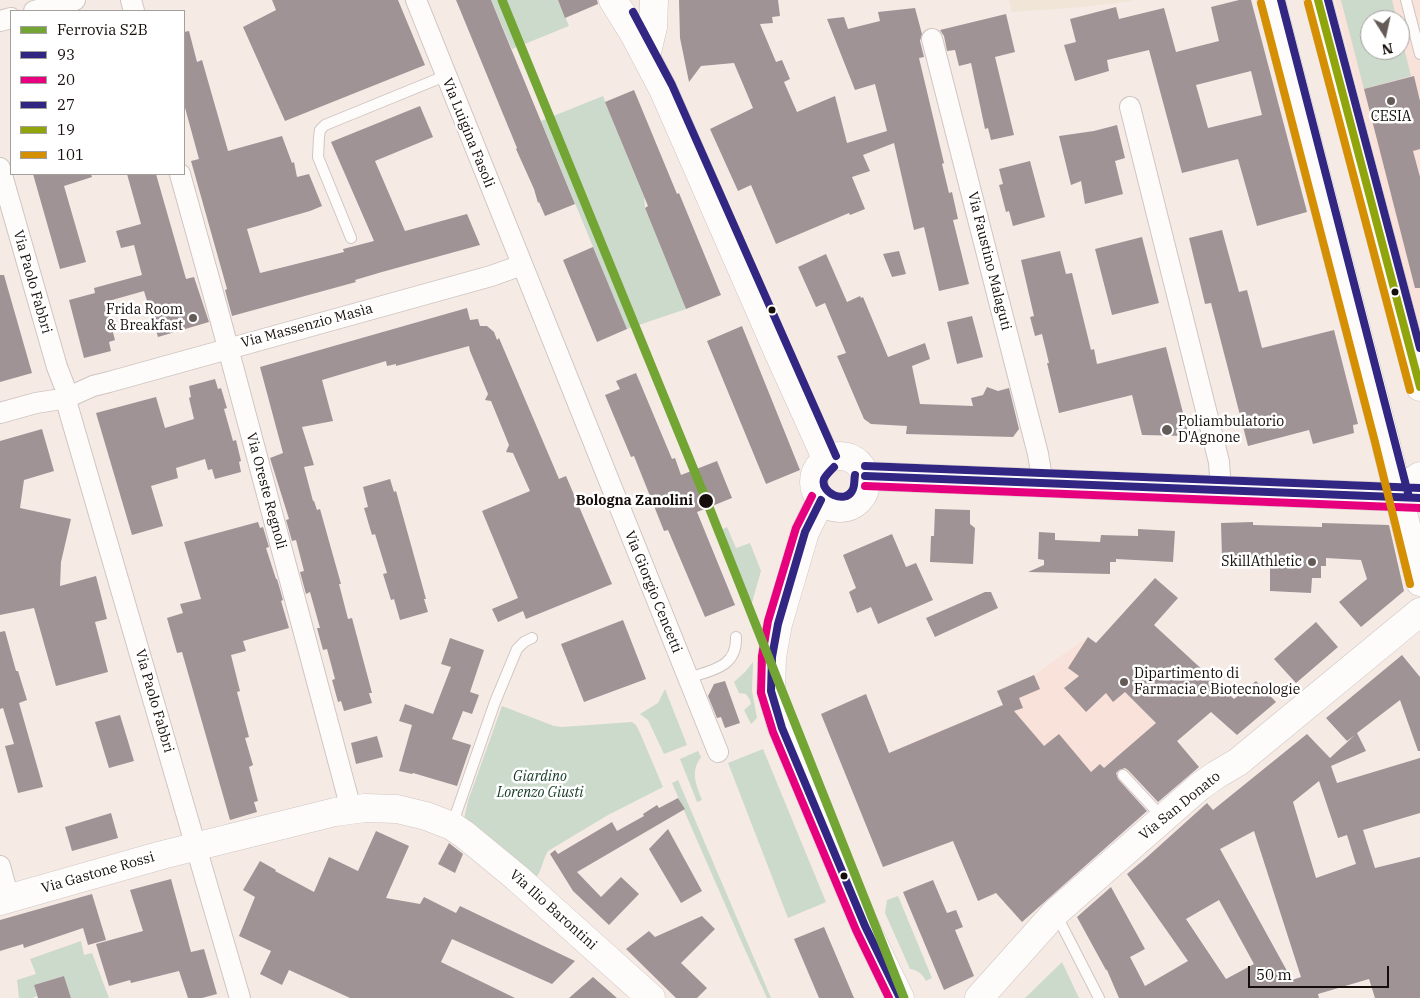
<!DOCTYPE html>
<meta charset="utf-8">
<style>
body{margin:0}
#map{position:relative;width:1420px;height:998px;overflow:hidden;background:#f6eae5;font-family:"IBM Plex Serif",serif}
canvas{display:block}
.legend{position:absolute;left:10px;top:10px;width:175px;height:165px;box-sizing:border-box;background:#fff;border:1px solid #a29f9d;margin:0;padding:6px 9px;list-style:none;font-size:15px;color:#160e0b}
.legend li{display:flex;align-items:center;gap:10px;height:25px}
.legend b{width:25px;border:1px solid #a29f9d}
.north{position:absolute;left:1360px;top:10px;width:50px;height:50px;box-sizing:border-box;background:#fff;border:1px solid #a29f9d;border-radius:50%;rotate:170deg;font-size:14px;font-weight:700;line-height:20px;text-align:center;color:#160e0b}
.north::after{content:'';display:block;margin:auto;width:18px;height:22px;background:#645b57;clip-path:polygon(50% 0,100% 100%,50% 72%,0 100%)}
.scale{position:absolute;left:1248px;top:966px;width:141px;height:22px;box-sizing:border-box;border:2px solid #160e0b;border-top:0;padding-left:6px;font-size:15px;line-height:18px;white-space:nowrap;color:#160e0b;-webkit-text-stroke:4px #fff;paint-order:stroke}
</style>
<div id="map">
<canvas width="1420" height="998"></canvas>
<ul class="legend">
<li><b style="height:6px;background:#73a534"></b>Ferrovia S2B</li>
<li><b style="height:6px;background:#312783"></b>93</li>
<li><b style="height:6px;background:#e6007e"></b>20</li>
<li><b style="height:6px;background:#312783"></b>27</li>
<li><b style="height:6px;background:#90a40b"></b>19</li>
<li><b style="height:6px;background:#d58f02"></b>101</li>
</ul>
<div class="north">N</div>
<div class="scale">50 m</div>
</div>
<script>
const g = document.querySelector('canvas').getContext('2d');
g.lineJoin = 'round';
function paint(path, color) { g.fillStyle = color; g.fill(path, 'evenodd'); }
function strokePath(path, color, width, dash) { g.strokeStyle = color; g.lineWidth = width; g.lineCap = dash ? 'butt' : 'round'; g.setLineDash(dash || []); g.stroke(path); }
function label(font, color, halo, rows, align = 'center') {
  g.font = font + ' "IBM Plex Serif",serif'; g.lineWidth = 5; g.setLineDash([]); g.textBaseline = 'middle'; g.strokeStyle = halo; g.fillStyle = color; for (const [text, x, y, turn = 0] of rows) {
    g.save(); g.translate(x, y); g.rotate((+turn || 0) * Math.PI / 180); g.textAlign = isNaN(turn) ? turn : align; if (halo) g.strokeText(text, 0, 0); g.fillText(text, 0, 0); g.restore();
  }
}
const built = new Path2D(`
 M1335 0H1420V334ZM1370 20H1400V50H1370Z
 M1088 637 1194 727 1125 788 986 875 994 894 978 901 911 743 1002 705 997 691 1034 675Z`);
const medical = new Path2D(`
 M1009 0H1131V1L1082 7 1012 12Z`);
const green = new Path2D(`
 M491 0H558L569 26 512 49Z
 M1341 0H1392L1397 20H1370V50H1400V32L1411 76 1364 89Z
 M603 96 644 197 645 208 686 309 627 329 541 121Z
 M727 527 736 548 750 543 761 571 751 606 721 530Z
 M753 662 752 691 757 718 751 724 744 710 751 704 750 700 746 694 739 693 734 682 745 672Z
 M665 689 687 745 664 754 648 720 640 714 658 703Z
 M502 706 554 726 562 727 632 722 636 725 640 733 663 787 608 815 548 851C543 859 542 870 536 878L464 819 468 801Z
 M763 749 826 902 788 918 728 763Z
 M698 751 701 757C690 772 696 784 702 800L697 802 680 759Z
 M678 780 771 998H767L742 943 672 783Z
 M898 896 932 978 926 981C922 974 918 970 910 969L885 913 887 900Z
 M81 941 84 955 92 953 109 998H71L64 976 34 985 37 996 32 998H19L17 980 36 974 30 959Z
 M1062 962 1079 998H1025Z`);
const building = new Path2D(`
 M272 0H398L425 65 285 121 243 27 276 10Z
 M456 0H491L575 204 545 216 539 202 538 203 534 189 516 149 517 148Z
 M558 0H597L598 4 565 18Z
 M679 0H778L780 16 772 17 773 23 760 24 776 62 782 60 790 79 784 82 797 112 835 96 847 143 887 131 875 84 855 90 827 19 844 17 848 29 880 21 878 12 915 8 922 34 920 41 924 57 919 58 944 163 942 164 949 193 952 192 958 219 953 220 969 284 939 291 924 227 914 230 894 143 863 155 870 171 852 177 865 209 850 215 849 213 776 244 751 185 738 191 710 129 753 108 734 63 701 66 689 82 680 38Z
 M1239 0H1251L1307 212 1257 226 1238 159 1182 173 1149 50 1107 60 1109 71 1075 81 1064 45 1076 42 1070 19 1116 7 1119 19 1164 8 1176 52 1219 41 1211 7ZM1251 71 1262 115 1208 128 1196 85Z
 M1006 14 1015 52 995 57 1014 135 991 140 988 128 985 129 971 63 959 66 955 50 947 51 944 36 940 30Z
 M189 31 197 62 202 60 228 151 282 136 292 163 294 162 297 177 309 174 322 206 310 211 247 229 260 273 344 252 343 249 374 241 331 142 420 106 433 137 375 161 405 231 467 214 480 245 382 272 355 280 356 282 232 316 225 290 227 289 191 161 199 159 184 104V32Z
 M1414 76 1420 101V149L1413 151 1420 177V288H1415L1364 89Z
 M634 90 677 194 679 193 721 295 686 309 645 208 648 206 605 102Z
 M1117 125 1125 158 1115 161 1123 194 1085 204 1081 181 1071 185 1059 136 1094 131Z
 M1030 161 1045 217 1013 226 1009 211 1006 212 999 185 1003 184 999 169Z
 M33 174H91L92 177 64 186 86 262 60 269Z
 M127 174H156L186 279 194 277 209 322 158 337 144 291 105 302 115 340 109 342 111 351 84 358 69 300 95 293 94 288 142 275 134 245 121 248 116 231 141 224Z
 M1222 230 1239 292 1247 290 1262 348 1334 330 1358 424 1353 425 1354 433 1313 444 1309 430 1248 446 1211 303 1205 304 1189 238Z
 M1142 237 1159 303 1112 315 1095 249Z
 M593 247 627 329 597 342 563 260Z
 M899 251 906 274 892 277 883 254Z
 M1060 251 1066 274 1072 273 1091 350 1094 349 1097 364 1166 347 1189 436 1142 435 1132 395 1059 413 1047 363H1049L1042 334 1035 336 1030 317 1034 316 1021 260Z
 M826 254 847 302 860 296 861 298 863 297 888 357 925 343 930 359 912 366 920 404 973 406 971 398 983 395 987 387 998 391 1009 388 1019 429 1013 437 906 434 907 426 871 424 864 419 837 356 846 353 825 303 816 307 798 267Z
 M0 275H4L32 373 0 382Z
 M467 308 470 320 478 319 480 326H487L494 332 497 340 499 338 559 479 566 476 612 584 526 619 523 611 498 622 492 609 518 598 482 511 530 491 513 453 506 452 509 445 491 401 485 400 488 394 470 351 469 346 396 366V364L387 366 386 361 322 380 333 421 302 427 314 465 304 467 313 501H314L317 510 320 509 341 584H339L348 619 352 618 372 693H369L372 703 344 711 341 701 338 702 332 680 335 679 327 649 323 650 317 628H320L310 592 306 594 300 572 304 571 296 540 292 541 286 520 289 519 270 458 283 453 260 367Z
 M972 316 983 357 957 364 947 322Z
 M742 326 800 470 766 484 707 341Z
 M636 373 672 459 675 458 681 475 717 461 732 498 697 512 735 605 705 617 668 530 664 531 634 456 631 457 605 395 620 389 616 381Z
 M215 379 218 389 221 388 227 408 224 409 233 441 236 440 241 461 239 462 241 472 215 479 212 469 208 470 205 459 176 468 178 478 151 486 163 526 132 535 96 413 156 397 165 428 194 419 189 398 191 397 189 386Z
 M42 429 54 471 24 480 20 508 71 519 61 562 60 586 96 576 107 619 95 622 108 672 56 686 34 608 0 615V441Z
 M390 479 394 492 396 491 426 599H424L428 612 400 620 394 599 391 600 383 574 387 573 375 534 372 535 364 508 368 507 363 487Z
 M935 509 970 510V524L975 528 973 564 930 562 931 536H934Z
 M258 522 260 528 263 527 269 547 266 548 276 579H277L283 600 281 601 289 628 243 641 246 651 231 655 240 691 237 692 249 737 245 738 253 765 249 767 258 801 254 802 257 812 230 820 182 652 177 653 167 618 183 613 180 604 201 599 184 542Z
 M1253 522V525L1322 527V523L1389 525 1404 591 1361 627 1339 602 1367 579 1361 560 1326 558V566H1321V578H1312L1311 593 1270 591V560L1233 561V557H1222L1221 523Z
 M1138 529 1175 531 1173 562 1116 559V562H1110V574L1028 572 1044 565V560L1038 559 1039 532 1055 533V540L1100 542 1101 535 1138 536Z
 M892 534 906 567 916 563 933 600 878 624 871 607 857 613 849 592 856 588 843 555Z
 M1155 578 1178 598 1154 625 1234 699 1256 681 1276 702 1237 735 1211 712 1177 741 1199 767 1158 802 1128 770 1125 768 1119 770 1116 773 1118 779 1147 811 1022 922 996 893 978 901 953 841 883 867 821 714 866 694 889 753 1003 705 997 691 1034 675 1040 689 1019 698 1023 708 1014 711 1044 746 1059 734 1091 772 1100 764 1104 768 1156 723 1125 692 1113 702 1106 693 1086 712 1064 688 1079 676 1068 668 1088 637 1096 643Z
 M985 592H991L998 608 935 637 926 618Z
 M623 620 646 679 584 702 561 644Z
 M1316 622 1338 647 1296 683 1274 659Z
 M5 631 16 671H18L27 700 19 703 43 787 18 793 5 746 14 744 3 708 0 709V632Z
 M450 638 484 650 470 692 479 695 472 714 463 711 452 739 471 745 457 786 413 773 412 774 399 771 412 725 399 721 405 704 433 714 451 667 441 664Z
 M1402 655 1420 677V751H1418L1400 700 1357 733 1366 751 1331 766 1337 783 1420 758V813L1363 830 1375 868 1420 857V998H1375L1369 979 1318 994 1319 998H1119L1107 970H1106L1077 917 1111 887 1145 949 1130 957 1145 986 1188 961 1127 874 1146 858 1207 803 1213 810 1307 734 1330 758 1355 735 1347 741 1326 718ZM1319 781 1338 838 1347 835 1356 864 1316 878 1293 802ZM1254 831 1301 977 1292 980 1220 849ZM1219 900 1254 964 1226 979 1186 919Z
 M725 681 740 723 725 728 721 717 717 718 708 696 714 684Z
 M120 715 134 761 109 768 95 722Z
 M377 736 383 757 356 764 351 743Z
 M678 798 685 809 577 872 601 897 621 877 639 894 609 925 573 891 550 854 555 850 558 854 612 822 617 831 644 816 643 814 657 805 659 808Z
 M111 813 118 838 72 851 65 827Z
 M668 829 702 891 681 903 649 849Z
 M376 831 409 846 386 898 420 904 424 897 456 913 460 906 575 961 552 984 452 939 441 962 515 998H350L289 970 282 985 260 974 271 951 239 936 255 897 243 890 260 861 276 870 275 871 314 892 329 857 358 871Z
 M449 843 463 854 455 873 438 864Z
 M171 879 191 952 204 949 217 994 202 998H188L179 971 131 983 130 980 109 986 96 944 143 931 130 890Z
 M933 880 947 913 956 910 963 927 955 930 974 976 944 990 903 892Z
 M92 894 106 940 88 945 83 928 24 948 23 944 0 951V920Z
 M702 916 715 929 681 963 707 988 697 998H676L626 949 649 931 655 937Z
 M824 927 854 998H819L794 939Z
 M64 976 71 998H38L34 985Z
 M593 977 617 998H569Z`);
const lane = new Path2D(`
 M1406 0 1420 54
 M351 238 318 157 319 137 320 130 325 125 445 76
 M688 678C713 670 737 667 736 637
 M1123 775 1162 817
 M452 825 495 702 517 649 524 642 532 638
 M1056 914 1099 998`);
const street = new Path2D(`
 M131 0 134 11
 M416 0 718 752
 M34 11 75 0
 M0 21 11 18
 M932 39 1038 454 1043 484
 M1130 107 1219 462 1221 491
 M0 168 57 367 64 385
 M180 174 220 318 351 809
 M73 395 93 386 109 382 491 276 522 265
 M67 404 240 998
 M0 413 36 403 55 400
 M0 866 9 899`);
const secondary = new Path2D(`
 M613 0 633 32 663 89 779 354 827 460
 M646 56 653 27 654 0
 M814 482a26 26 0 1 1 52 0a26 26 0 1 1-52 0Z
 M865 476 1420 498
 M1399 499 1407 485 1420 476
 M821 500 805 532 778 624 772 657 771 691 782 728 865 926 900 998
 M0 901 162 855 335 812 365 808 397 809 426 816 452 826 465 835 516 877 651 998
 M979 998 1055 913 1199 787 1216 775 1238 762 1420 612`);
const primary = new Path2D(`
 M1271 0 1385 440 1420 582
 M1318 0 1420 387`);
const bus1 = new Path2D(`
 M865 476 1420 498
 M821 500 805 532 778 624 772 657 771 691 782 728 865 926 900 998`);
const bus2 = new Path2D(`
 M865 486 1420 508
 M812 496 796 528 768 621 762 656 761 693 773 732 856 930 889 998`);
const bus3 = new Path2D(`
 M1281 0 1409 497
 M1328 0 1420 348
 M633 12 672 85 836 456
 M865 466 1420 488
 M834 467C831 470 826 475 824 479 820 493 845 504 852 491 855 487 854 480 855 475`);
const bus4 = new Path2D(`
 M1318 0 1420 387`);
const bus5 = new Path2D(`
 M1261 3 1375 442 1410 584
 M1308 3 1410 390`);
const rail1 = new Path2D(`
 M502 0 707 502 904 998`);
const markers = [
 [1391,101,5,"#645b57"],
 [1395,292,4.5,"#160e0b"],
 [772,310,4.5,"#160e0b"],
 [193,318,5,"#645b57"],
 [1167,430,6,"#645b57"],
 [706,501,8,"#160e0b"],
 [1312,562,5,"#645b57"],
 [1124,682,5,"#645b57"],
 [844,876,4.5,"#160e0b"]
];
const poiNames = [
 ["CESIA",1391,117,"center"],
 ["Frida Room",183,310],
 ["& Breakfast",183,326],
 ["Poliambulatorio",1178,422,"left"],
 ["D'Agnone",1178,438,"left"],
 ["SkillAthletic",1302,562],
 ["Dipartimento di",1134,674,"left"],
 ["Farmacia e Biotecnologie",1134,690,"left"]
];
const streetNames = [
 ["Via Luigina Fasoli",468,133,68],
 ["Via Faustino Malaguti",989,261,76],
 ["Via Paolo Fabbri",32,282,74],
 ["Via Massenzio Masìa",307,326,-15],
 ["Via Oreste Regnoli",266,491,75],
 ["Via Giorgio Cencetti",653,592,68],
 ["Via Paolo Fabbri",154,701,74],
 ["Via San Donato",1180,806,-39],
 ["Via Gastone Rossi",98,873,-16],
 ["Via Ilio Barontini",553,910,42]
];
const stopNames = [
 ["Bologna Zanolini",693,501]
];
const parkNames = [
 ["Giardino",540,777],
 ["Lorenzo Giusti",540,793]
];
paint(built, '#f9e2d9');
paint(medical, '#f0e5d7');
paint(green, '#cbdaca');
paint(building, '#9f9396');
strokePath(lane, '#cfc5c1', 12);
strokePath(street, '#cfc5c1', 22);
strokePath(secondary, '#cfc5c1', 29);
strokePath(primary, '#cfc5c1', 29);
strokePath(lane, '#fefcfb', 10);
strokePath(street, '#fefcfb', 20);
strokePath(secondary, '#fefcfb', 28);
strokePath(primary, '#fefcfb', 28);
strokePath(bus1, '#312783', 8);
strokePath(bus2, '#e6007e', 8);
strokePath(bus3, '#312783', 8);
strokePath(bus4, '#90a40b', 8);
strokePath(bus5, '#d58f02', 8);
strokePath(rail1, '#73a534', 9);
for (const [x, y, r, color] of markers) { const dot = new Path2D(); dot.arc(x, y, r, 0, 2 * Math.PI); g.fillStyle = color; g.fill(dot); strokePath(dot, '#fff', 2); }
label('14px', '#160e0b', '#fff', poiNames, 'right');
label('14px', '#160e0b', '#fff', streetNames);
label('bold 14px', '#160e0b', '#fff', stopNames, 'right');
label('italic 14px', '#113722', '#fff', parkNames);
</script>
